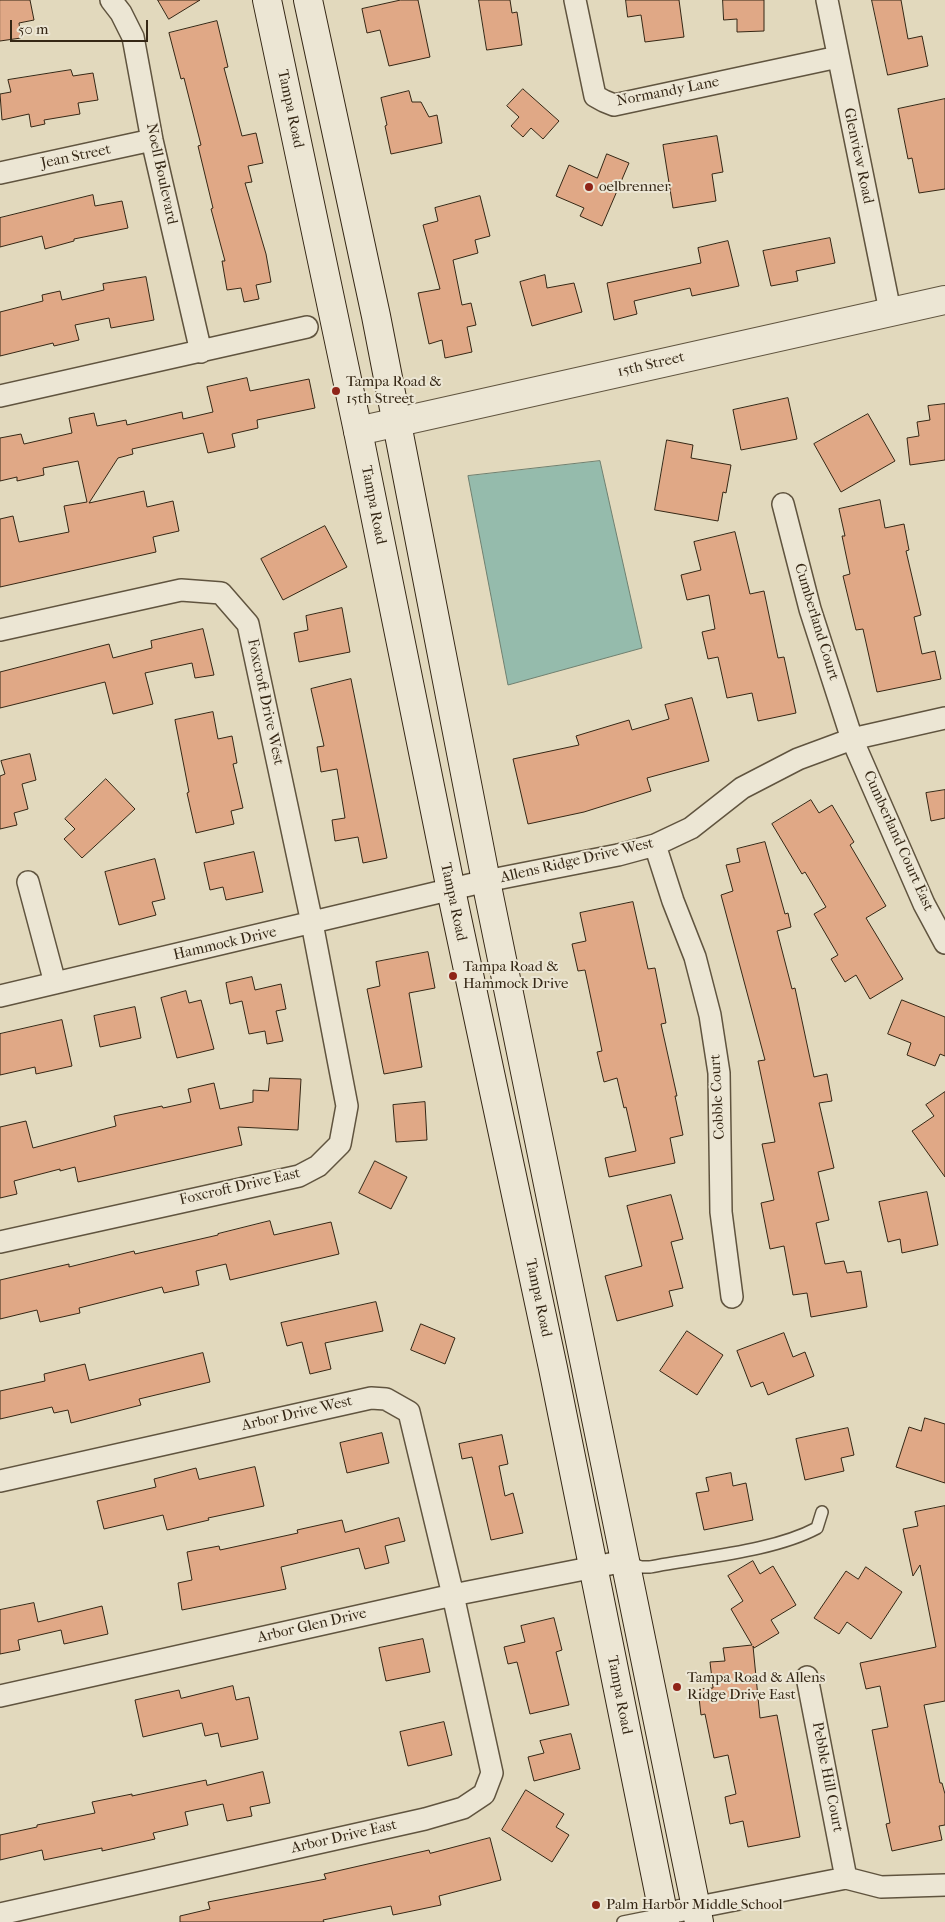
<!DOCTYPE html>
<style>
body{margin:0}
#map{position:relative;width:945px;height:1922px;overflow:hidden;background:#e2d9bd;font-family:"IM FELL French Canon",serif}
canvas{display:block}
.scale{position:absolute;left:10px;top:20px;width:138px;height:22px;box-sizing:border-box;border:2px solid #352715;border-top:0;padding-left:6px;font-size:15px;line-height:18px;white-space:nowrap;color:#352715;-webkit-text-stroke:4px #ece6d4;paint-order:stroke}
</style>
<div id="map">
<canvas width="945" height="1922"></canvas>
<div class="scale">50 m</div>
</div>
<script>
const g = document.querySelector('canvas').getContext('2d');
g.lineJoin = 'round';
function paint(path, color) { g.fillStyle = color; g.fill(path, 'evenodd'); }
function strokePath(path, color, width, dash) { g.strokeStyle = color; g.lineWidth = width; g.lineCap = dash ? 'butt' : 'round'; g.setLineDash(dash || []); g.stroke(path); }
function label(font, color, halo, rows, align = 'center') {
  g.font = font + ' "IM FELL French Canon",serif'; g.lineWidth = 4; g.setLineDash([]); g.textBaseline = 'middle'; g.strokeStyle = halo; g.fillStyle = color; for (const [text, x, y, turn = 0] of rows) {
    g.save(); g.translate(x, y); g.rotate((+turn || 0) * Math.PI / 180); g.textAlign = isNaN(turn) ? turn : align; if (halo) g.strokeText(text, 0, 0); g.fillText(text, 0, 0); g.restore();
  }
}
const water = new Path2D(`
 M600 461 642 648 508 685 468 476Z`);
const building = new Path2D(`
 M0 0H30L34 20 19 23 21 38 0 41Z
 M158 0H200L169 19Z
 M401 0H418L430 57 389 66 380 30 367 33 362 9Z
 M479 0H510L512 13 517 12 522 45 487 50Z
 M626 0H679L684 37 645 42 641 15 628 17Z
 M723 0H764V31L737 32V19L724 20Z
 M872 0H901L908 39 922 36 928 66 888 75Z
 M217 21 228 67 224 68 242 136 256 133 263 163 248 166 252 182 245 183 266 254 271 282 256 285 259 299 244 302 241 288 227 290 222 261H225L211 209 213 208 198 146 201 145 184 78 181 79 169 33Z
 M71 70 73 76 93 73 98 100 78 103 80 114 44 120 45 124 31 127 29 114 2 120 0 94 11 92 8 80Z
 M523 89 559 121 543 139 531 128 523 137 511 126 519 117 507 106Z
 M409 91 412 102H421L429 117 437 115 442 143 391 154 385 126 387 125 381 98Z
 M945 99V189L919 193 912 158 908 159 898 109Z
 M717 136 723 172 712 174 716 201 673 208 663 145Z
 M607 154 629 163 602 226 580 216 584 208 556 196 569 165 597 178Z
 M93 195 95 206 122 201 128 228 74 239V241L45 249 42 236 0 247V218Z
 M480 196 490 236 475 240 478 253 453 260 462 305 471 303 476 325 467 327 472 352 445 358 442 340 429 344 418 293 440 289 423 225 438 221 435 208Z
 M830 238 835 263 796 271 798 281 771 286 763 251Z
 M728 241 739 286 692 296 690 288 634 301 637 314 614 320 607 283 701 263 698 248Z
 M545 275 547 288 574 283 582 312 532 326 520 282Z
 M146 277 154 320 111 328 109 318 75 325 79 340 54 346 53 343 0 356V312L43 301 42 295 60 291 62 300 104 290 103 284Z
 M247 378 250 391 309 379 315 408 257 420 258 428 232 434 235 447 208 453 203 433 132 449 133 454 118 458 89 503 144 491 147 507 173 501 179 531 153 537 156 552 0 587V519L13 516 19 542 69 532 64 506 87 502 78 461 43 468 44 475 17 481V477L0 481V438L21 434 24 444 72 433 69 418 94 413 97 426 126 420 127 425 182 412 183 419 213 412 207 387Z
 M788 398 797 439 741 450 733 410Z
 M945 404V460L910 465 907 438 919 436 917 422 930 420 928 406Z
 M868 414 895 461 841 492 814 444Z
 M667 440 693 445 691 458 731 465 726 493 723 492 718 521 655 510Z
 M880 500 885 528 904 524 909 550 906 551 921 615 914 617 922 654 935 651 941 679 877 692 863 629 856 630 843 576 850 574 842 536H845L839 509Z
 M325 526 347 567 283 600 261 559Z
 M735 532 750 594 764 591 778 658 784 657 796 713 758 721 752 693 727 698 718 657 708 659 702 632 715 629 709 595 687 600 681 575 701 570 694 542Z
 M342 608 350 652 299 662 294 633 308 630 306 616Z
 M203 629 214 675 195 678 192 663 145 673 153 704 113 714 105 682 0 708V672L109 644 113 658 152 648 151 641Z
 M351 679 387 858 363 863 358 837 335 841 332 820 345 818 337 769 321 772 317 747 324 746 311 689Z
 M692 698 709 761 647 778 651 791 584 812 528 824 513 759 579 745 576 736 629 720 632 730 669 719 665 705Z
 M213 712 218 739 232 736 237 763 233 764 243 808 231 811 234 824 196 833 187 793 189 792 175 720Z
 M30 754 36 780 22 784 28 809 14 813 17 825 0 829V776L5 774 1 761Z
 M106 779 135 809 82 858 64 839 75 829 65 819Z
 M945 790V818L931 821 926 793Z
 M811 800 819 813 832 805 854 842 850 845 886 906 866 918 903 979 870 999 856 975 845 982 831 959 838 955 814 914 826 907 805 872 802 874 772 824Z
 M765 842 785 914 788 913 791 927 777 931 792 989 795 988 814 1077 827 1074 832 1101 819 1103 834 1168 818 1172 829 1220 816 1223 825 1264 844 1261 847 1273 861 1271 867 1307 811 1317 807 1293 793 1295 784 1246 770 1249 761 1203 774 1200 762 1144 775 1142 758 1061 765 1060 721 895 733 891 726 865 740 862 737 849Z
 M254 852 263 892 226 900 223 887 210 890 204 863Z
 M155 859 165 899 152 902 156 915 119 925 105 872Z
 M633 902 648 969 655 968 666 1023 661 1024 677 1096H675L683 1135 670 1138 675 1163 609 1177 605 1158 636 1151 626 1107 624 1108 617 1078 604 1082 597 1052 602 1051 585 970 578 971 572 944 586 941 580 913Z
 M428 952 435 988 409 993 422 1067 384 1074 367 989 380 986 376 962Z
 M252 977 255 990 281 984 286 1009 276 1011 283 1041 267 1044 265 1031 249 1034 242 1001 230 1004 226 983Z
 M186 991 189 1003 201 1000 214 1049 177 1058 161 998Z
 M902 1000 945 1017V1056L940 1054 935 1066 907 1055 911 1043 888 1034Z
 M135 1007 141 1038 100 1047 94 1016Z
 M62 1020 72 1066 36 1074 35 1067 0 1075V1034Z
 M270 1078 301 1079 298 1130 238 1127 242 1145 78 1182 75 1167 60 1171V1169L14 1181 17 1194 0 1198V1127L26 1121 33 1148 116 1126 114 1116 162 1106 163 1108 191 1102 188 1089 214 1083 220 1109 253 1102V1090L268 1091Z
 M945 1092V1177L912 1131 934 1116 926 1105Z
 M425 1102 427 1140 396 1142 393 1105Z
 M375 1161 407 1177 391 1209 359 1193Z
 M927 1192 938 1245 902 1253 900 1239 888 1242 879 1202Z
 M671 1195 683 1239 671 1242 683 1288 669 1291 673 1306 617 1321 605 1276 642 1266 627 1206Z
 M270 1221 274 1235 331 1222 339 1254 230 1280 226 1264 196 1271 199 1285 164 1293 162 1287 79 1308 80 1313 40 1322 37 1310 0 1319V1280L69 1264V1267L134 1251 135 1254 218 1235V1234Z
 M376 1302 383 1331 325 1343 331 1369 310 1374 302 1342 287 1346 281 1323Z
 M421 1324 455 1338 445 1364 411 1350Z
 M687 1331 723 1355 697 1395 660 1371Z
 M784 1333 793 1357 805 1352 814 1376 768 1395 763 1382 751 1387 737 1351Z
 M203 1353 210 1382 139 1399 141 1405 71 1423 68 1410 54 1413 52 1407 0 1419V1391L45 1381 44 1374 85 1364 89 1380Z
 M925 1418 945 1424V1483L896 1467 909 1427 921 1431Z
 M848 1428 854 1455 841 1458 844 1471 805 1480 796 1439Z
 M382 1433 389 1463 347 1473 340 1443Z
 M502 1435 508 1464 499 1466 505 1496 513 1493 523 1533 491 1540 472 1457 462 1459 459 1444Z
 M255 1467 264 1506 208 1518 209 1520 167 1530 163 1515 104 1529 97 1501 156 1487 154 1479 196 1468 199 1479Z
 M731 1473 733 1486 746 1483 753 1520 704 1530 696 1493 709 1491 706 1478Z
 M945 1506V1701L924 1705 940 1783H942L945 1794V1825L939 1826 942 1840 892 1851 886 1824 890 1823 872 1730 888 1727 880 1686 866 1689 860 1663 936 1647 920 1565 913 1576 903 1529 918 1526 915 1512Z
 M399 1518 405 1541 385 1546 389 1563 365 1569 359 1548 281 1567 286 1589 182 1610 178 1583 192 1580 187 1552 219 1546 220 1550 298 1533 297 1530 342 1520 345 1532Z
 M753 1561 760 1574 773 1566 796 1605 771 1620 779 1633 754 1648 753 1646 760 1718 777 1715 800 1837 748 1847 743 1821 730 1824 725 1797 736 1794 728 1755 714 1758 705 1714 701 1715 698 1689 713 1688 710 1662 725 1661 723 1648 752 1645 731 1609 743 1601 728 1576Z
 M866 1567 902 1592 871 1639 847 1622 839 1634 814 1618 846 1571 858 1579Z
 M34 1603 38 1622 102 1606 108 1634 64 1644 61 1630 18 1640 20 1650 0 1654V1610Z
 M554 1618 562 1650 556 1652 569 1705 530 1714 517 1662 508 1664 504 1647 525 1642 521 1626Z
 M423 1639 430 1672 386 1681 379 1648Z
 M233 1686 236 1700 249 1697 258 1739 221 1747 218 1733 205 1736 202 1723 143 1737 135 1700 179 1690 181 1698Z
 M444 1722 452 1755 408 1766 400 1732Z
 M571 1734 580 1769 534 1781 528 1757 544 1753 540 1741Z
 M263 1772 270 1803 250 1807 252 1816 227 1821 223 1804 185 1812 188 1825 153 1833 155 1839 102 1851V1848L44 1860 42 1850 0 1860V1835L37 1827V1825L95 1813 92 1802 132 1794V1796L206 1780 207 1785Z
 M526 1790 564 1814 556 1827 569 1835 552 1862 502 1830Z
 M490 1838 501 1880 439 1896 441 1905 393 1915 391 1906 323 1920 324 1922H180V1916L210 1909 208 1902 326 1879 324 1874 429 1850 430 1853Z`);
const service = new Path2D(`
 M627 1562 641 1567H650C700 1557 772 1552 817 1528L822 1512
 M623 1922 663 1914`);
const minor = new Path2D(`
 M111 0 121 13 133 37 152 140 201 352
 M575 0 595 96 604 101 614 105 838 57
 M827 0 890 311
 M0 173 152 140
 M0 396 307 327
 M783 504 810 609 852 739 924 904 945 943
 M0 630 181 590 221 593 248 624 312 923 347 1106 340 1144 318 1166 299 1176 0 1242
 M655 845 673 901 695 957 710 1015 719 1073 721 1212 732 1297
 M28 882 55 983
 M0 996 486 881 618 855 655 845 691 828 742 788 798 759 852 739 945 718
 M0 1481 371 1398 386 1399 409 1412 453 1595 492 1773 484 1794 463 1808 425 1819 0 1914
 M807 1677 846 1878
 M0 1696 453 1595 625 1561
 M663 1914 846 1878 881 1887 945 1885`);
const tertiary = new Path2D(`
 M358 431 945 300`);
const secondary = new Path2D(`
 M267 0 358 431 451 890 553 1368 665 1922
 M308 0 376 316 486 881 699 1922`);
const markers = [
 [589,187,5,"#8f2418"],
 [336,391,5,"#8f2418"],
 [453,976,5,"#8f2418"],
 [677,1687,5,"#8f2418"],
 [596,1905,5,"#8f2418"]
];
const streetNames = [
 ["Normandy Lane",668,92,-11],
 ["Tampa Road",290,109,78],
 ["Glenview Road",858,156,78],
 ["Jean Street",76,157,-12],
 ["Noell Boulevard",161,174,78],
 ["15th Street",651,365,-13],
 ["Tampa Road",373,505,79],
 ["Cumberland Court",816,622,73],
 ["Foxcroft Drive West",265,702,78],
 ["Cumberland Court East",898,841,66],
 ["Allens Ridge Drive West",577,861,-13],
 ["Tampa Road",453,902,78],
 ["Hammock Drive",225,944,-13],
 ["Cobble Court",718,1097,-93],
 ["Foxcroft Drive East",240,1187,-13],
 ["Tampa Road",538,1298,78],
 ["Arbor Drive West",297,1414,-13],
 ["Arbor Glen Drive",312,1626,-13],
 ["Tampa Road",619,1695,79],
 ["Pebble Hill Court",827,1777,79],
 ["Arbor Drive East",344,1837,-13]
];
const poiNames = [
 ["oelbrenner",599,187],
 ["Tampa Road &",346,382],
 ["15th Street",346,399],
 ["Tampa Road &",463,967],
 ["Hammock Drive",463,984],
 ["Tampa Road & Allens",687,1678],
 ["Ridge Drive East",687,1695],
 ["Palm Harbor Middle School",606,1905]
];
paint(water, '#95bbac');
strokePath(water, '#6f8070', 1);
paint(building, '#e0a886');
strokePath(building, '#352715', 1);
strokePath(service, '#60543f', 14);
strokePath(minor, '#60543f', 24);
strokePath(tertiary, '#60543f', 30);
strokePath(secondary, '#352715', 30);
strokePath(service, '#ece6d4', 11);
strokePath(minor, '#ece6d4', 21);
strokePath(tertiary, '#ece6d4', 28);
strokePath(secondary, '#ece6d4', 28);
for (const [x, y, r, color] of markers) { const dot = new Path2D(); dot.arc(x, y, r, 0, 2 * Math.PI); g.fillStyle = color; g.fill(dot); strokePath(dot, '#ece6d4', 2); }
label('15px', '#352715', '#ece6d4', streetNames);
label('15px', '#352715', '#ece6d4', poiNames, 'left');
</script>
